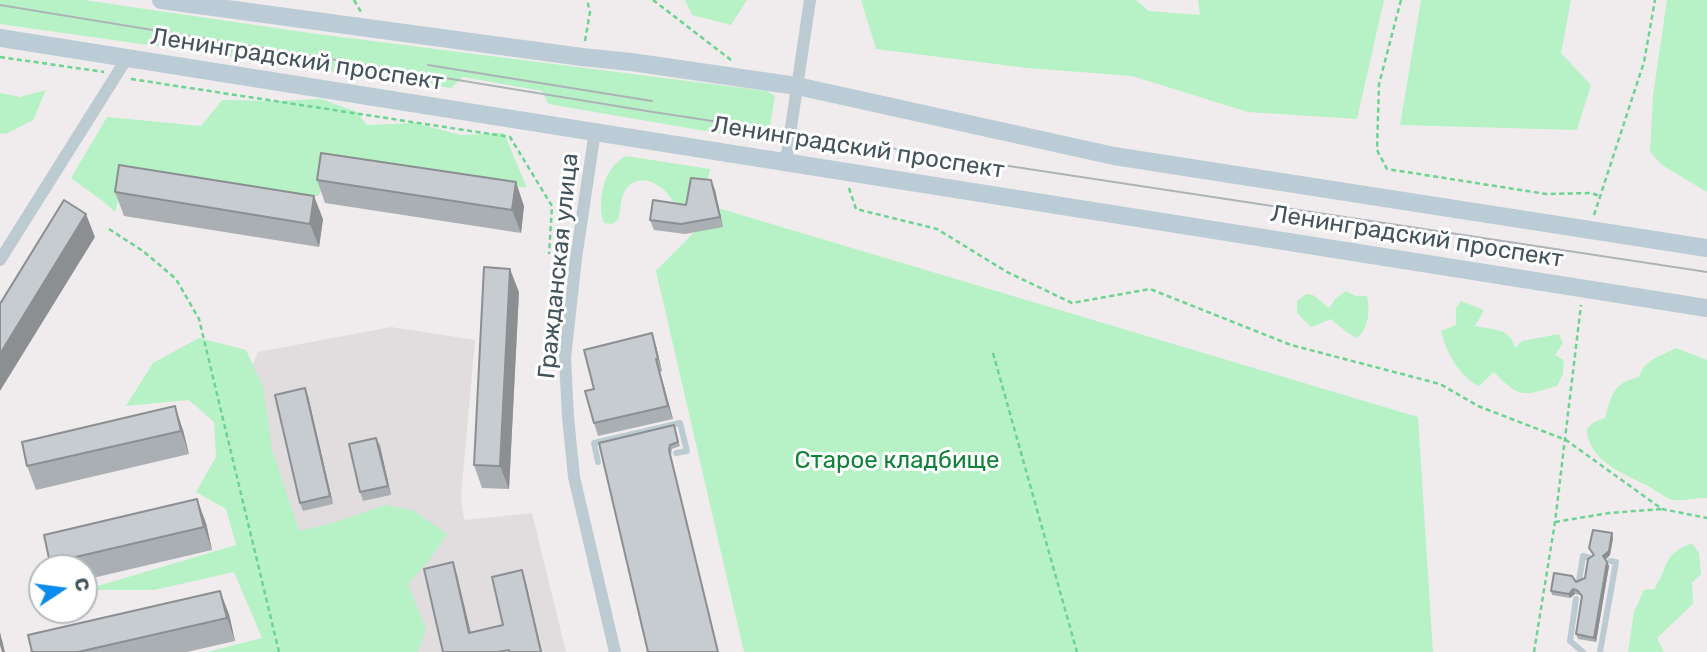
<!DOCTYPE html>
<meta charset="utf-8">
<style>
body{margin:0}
#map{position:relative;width:1707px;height:652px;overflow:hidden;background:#f0eced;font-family:Rubik,sans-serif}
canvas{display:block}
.north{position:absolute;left:28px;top:554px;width:70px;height:70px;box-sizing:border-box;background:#fff;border:2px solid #b4bbbe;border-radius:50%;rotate:77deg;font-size:19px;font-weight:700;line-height:28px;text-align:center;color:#44545c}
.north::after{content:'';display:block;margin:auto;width:24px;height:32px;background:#0a8cec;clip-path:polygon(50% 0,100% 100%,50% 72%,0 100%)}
</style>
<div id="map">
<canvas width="1707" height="652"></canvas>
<div class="north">С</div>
</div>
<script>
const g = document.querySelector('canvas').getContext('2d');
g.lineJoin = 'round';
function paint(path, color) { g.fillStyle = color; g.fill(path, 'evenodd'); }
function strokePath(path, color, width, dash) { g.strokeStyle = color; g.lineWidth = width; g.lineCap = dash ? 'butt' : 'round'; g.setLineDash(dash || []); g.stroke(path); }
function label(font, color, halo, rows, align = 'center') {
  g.font = font + ' Rubik,sans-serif'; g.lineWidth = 6; g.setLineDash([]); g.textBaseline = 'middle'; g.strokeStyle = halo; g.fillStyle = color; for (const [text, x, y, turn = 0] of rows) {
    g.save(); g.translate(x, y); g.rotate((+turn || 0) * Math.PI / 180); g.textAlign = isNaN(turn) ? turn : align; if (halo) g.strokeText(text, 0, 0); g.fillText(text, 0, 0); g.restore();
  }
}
const education = new Path2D(`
 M391 327 475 340 461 497 464 520 532 513 566 652H311L246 382 258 352Z`);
const green = new Path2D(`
 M0 0H84L317 34 767 91 775 96 768 137 752 139 548 104 542 91 463 77 451 88 0 24Z
 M685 0H747L731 25 692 15Z
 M861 0H1136L1149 11 1200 15 1198 0H1384L1357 119 1248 112 1132 76 1027 68 876 49Z
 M1421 0H1571L1561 53 1591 85 1577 130 1400 125Z
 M1667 0H1707V192L1662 165 1650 152 1653 95Z
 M46 90 33 120 6 134 0 133V93L20 97Z
 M321 99 357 112 367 125 415 123 461 135 504 133 527 188 341 157 318 196 127 170 115 212 104 202 71 178 107 117 201 126 222 100 277 101Z
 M626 156 710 169 701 210 675 206C669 189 643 169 627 188 620 196 621 210 618 220L612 224 604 223C596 202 604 166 626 156Z
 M718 208 1418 417 1433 652H744L656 271Z
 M1346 291 1356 296H1367C1370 311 1369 328 1357 338L1345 331 1331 319 1311 327 1297 313V301L1306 294 1313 295 1329 308 1336 298Z
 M1461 301 1484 310 1475 326C1493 330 1511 328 1515 348L1522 341 1559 334 1563 343 1555 355 1564 360 1563 374 1557 386C1522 396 1520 399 1494 372L1479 386C1460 378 1445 350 1441 331L1456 325V308Z
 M199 338 246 350 263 387 272 449 299 531 333 523 385 505 413 510 447 534 431 558 408 584 426 629 418 652H207L262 638 234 572 154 590H84L236 545 226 509 196 492 216 457 214 422 189 400 126 406 153 363Z
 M1676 348 1707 360V498C1696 498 1684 501 1673 500 1664 498 1654 488 1644 484 1622 473 1587 459 1587 429L1594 422 1605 418C1612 394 1613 383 1639 377 1645 359 1661 356 1676 348Z
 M1692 543 1699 553 1701 574 1692 583 1693 604 1657 638 1664 652H1628L1634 612 1644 590 1654 589C1670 566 1661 555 1692 543Z`);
const path = new Path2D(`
 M354 0 361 12
 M653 0 731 60
 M1401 0 1379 84 1377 150 1387 169 1546 194 1591 193 1600 196
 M585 41 590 12 587 0
 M0 57 104 72
 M131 79 510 137 552 206 549 254
 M849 188 856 209 937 229 1007 272 1072 303 1150 289 1291 345 1440 384 1478 406 1566 440 1662 509 1707 518
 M1594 215 1644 62 1655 0
 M109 229 143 251 176 279 199 319 279 652
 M993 353 1077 652
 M1555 522 1609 513 1662 509
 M1534 652 1555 522 1581 305`);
const lane = new Path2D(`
 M598 462 594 443 680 423 687 451 676 453
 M1579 581 1583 556 1590 558
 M1576 599 1570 641 1583 652
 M1600 652 1616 562 1610 561`);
const street = new Path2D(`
 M595 131 576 258 565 358 568 417 574 477 615 652
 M786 161 810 0
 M0 260 127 58`);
const secondary = new Path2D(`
 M161 0 582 57 631 62 797 86 1114 156 1707 248
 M0 38 1707 308`);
const tram = new Path2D(`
 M0 5 653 112 1707 272
 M428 65 652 101`);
const wall = new Path2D(`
 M317 180 524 206 521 233 325 203Z
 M715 190 723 227 685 234 654 230 650 220 686 205Z
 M115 192 323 219 319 247 124 216Z
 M519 292 509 489 482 488 474 465Z
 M656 346 662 371 660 372 673 419 598 436 594 423V389Z
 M305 388 308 396 333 504 303 511 300 503Z
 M674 425 680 446 672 449 671 455 599 443Z
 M183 430 189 454 36 490 27 466Z
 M376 438 380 446 391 495 363 501 360 492Z
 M206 523 212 550 84 580V568H52L50 563Z
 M1613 538 1610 555 1605 560 1609 566 1596 642 1578 639 1576 634 1582 598 1580 595 1575 594 1570 598 1552 595 1551 591 1585 578 1593 555 1589 548Z
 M229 614 235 641 187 652H32Z`);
const shadedWall = new Path2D(`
 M711 180 715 190 723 227 720 217Z
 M516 182 524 206 521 233 512 210Z
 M314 196 323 219 319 247 310 224Z
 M86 214 95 237 0 391V354Z
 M510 269 519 292 509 489 500 466Z
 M652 333 656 346 662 371 658 359Z
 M656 359 660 372 673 419 668 406Z
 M305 388 308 396 333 504 330 496Z
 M175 406 183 430 189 454 181 431Z
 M376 438 380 446 391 495 388 486Z
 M197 499 206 523 212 550 204 527Z
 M1612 533 1613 538 1610 555 1604 561 1603 556Z
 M453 562 457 575 474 646 469 633Z
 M1607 562 1609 566 1596 642 1594 638Z
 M522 570 526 583 542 652H541Z
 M1573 589 1575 594 1570 598 1569 594Z
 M220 591 229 614 235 641 227 618Z
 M0 632 5 652H2L0 645Z`);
const building = new Path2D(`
 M321 153 516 182 512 210 317 180Z
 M119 165 314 196 310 224 115 192Z
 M691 178 711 180 720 217 681 224 650 220 653 200 686 205Z
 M64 200 86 214 0 354V304Z
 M484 267 510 269 500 466 474 465Z
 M652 333 658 359H656L668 406 594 423 585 391 594 389 584 350Z
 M305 388 330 496 300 503 275 395Z
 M175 406 181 431 27 466 22 442Z
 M674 425 678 442 670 445 669 450 718 652H648L599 443Z
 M376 438 388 486 360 492 349 444Z
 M197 499 204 527 50 563 44 535Z
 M1593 530 1612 533 1609 551 1603 556 1607 562 1594 638 1576 634 1582 596 1578 591 1573 589 1569 594 1551 591 1554 573 1572 576 1576 582 1585 578 1588 559 1594 555 1589 548Z
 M453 562 469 633 503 625 492 577 522 570 541 652H509V650L498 652H443L424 569Z
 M220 591 227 618 78 652H32L28 635Z`);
const streetNames = [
 ["Ленинградский проспект",297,60,9],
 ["Ленинградский проспект",858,148,9],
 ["Ленинградский проспект",1417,237,9],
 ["Гражданская улица",559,266,-84]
];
const parkNames = [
 ["Старое кладбище",897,461]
];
paint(education, '#e1dddf');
paint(green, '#b6f2c5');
strokePath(path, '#6cd392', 2.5, [5, 3.5]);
strokePath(lane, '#bccad1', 6);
strokePath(street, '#bccad1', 12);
strokePath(secondary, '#bbccd6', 18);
strokePath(tram, '#aeb3b8', 2);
paint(wall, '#aaafb3');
paint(shadedWall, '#8b8f92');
paint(building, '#c6ccd0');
strokePath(building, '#8b8f92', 2);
label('24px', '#44545c', '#fff', streetNames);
label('24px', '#0f8239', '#fff', parkNames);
</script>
